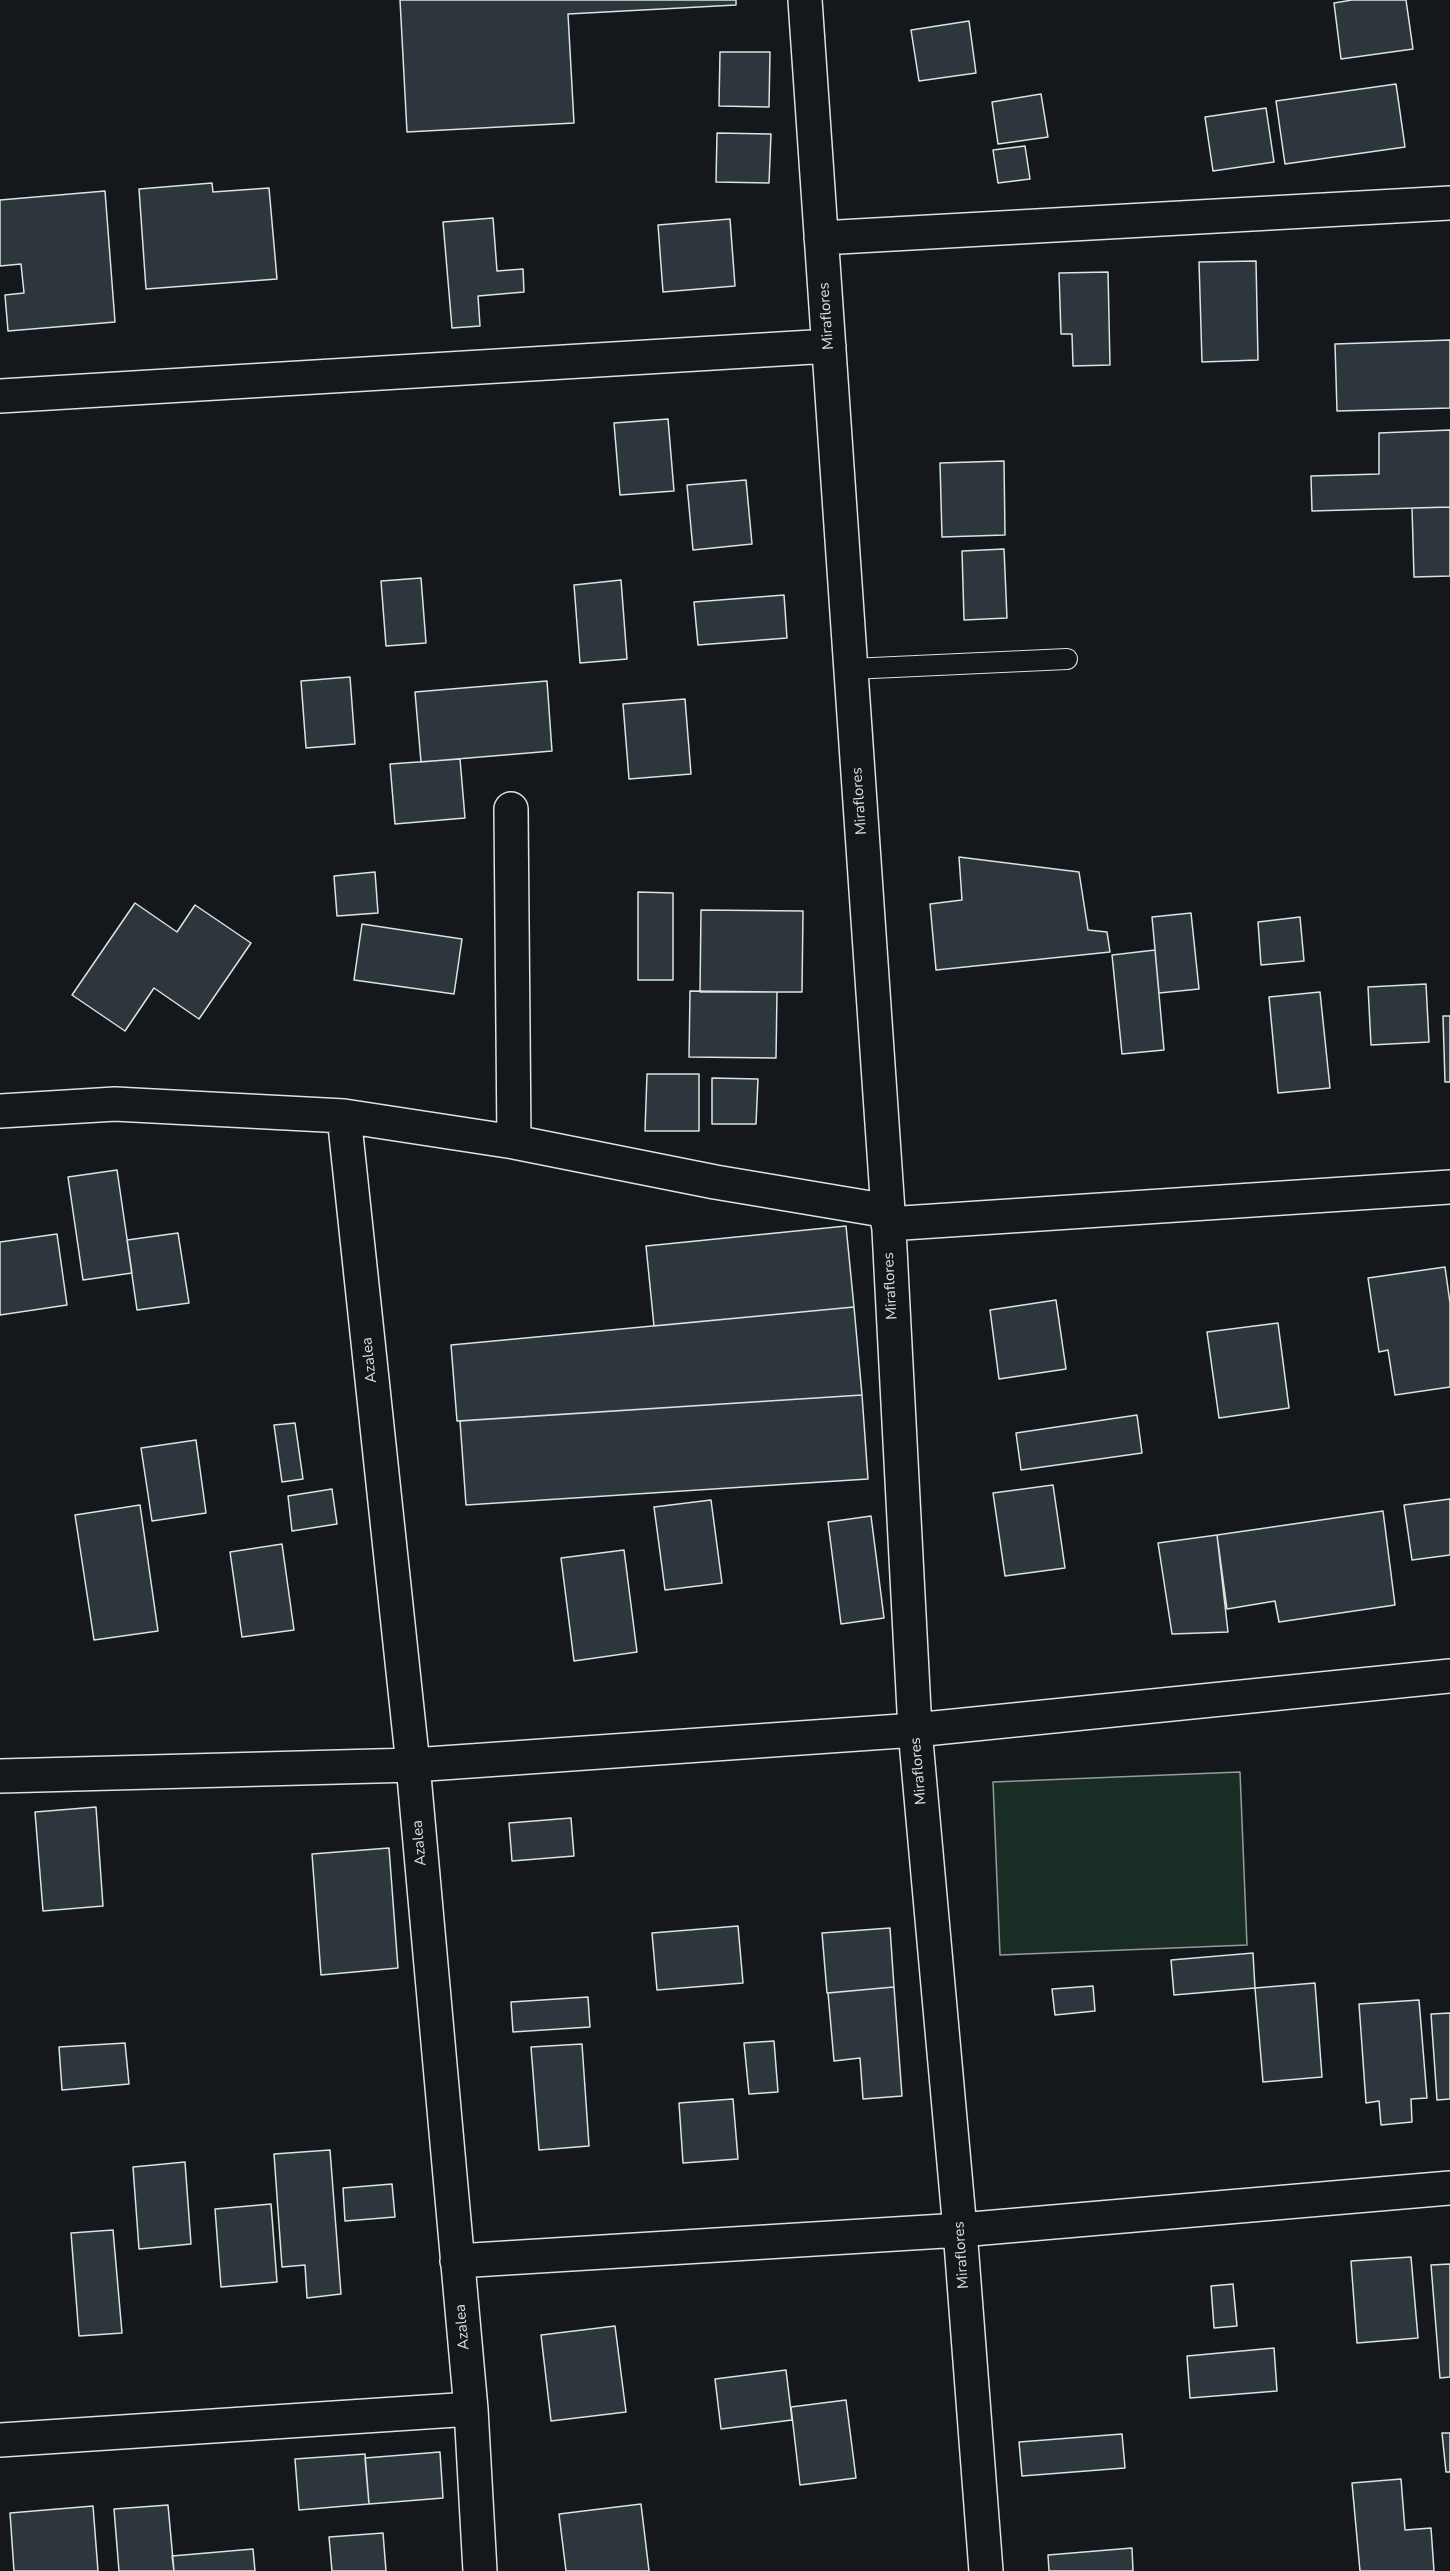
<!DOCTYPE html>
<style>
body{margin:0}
canvas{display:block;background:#14181c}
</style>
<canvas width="1450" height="2571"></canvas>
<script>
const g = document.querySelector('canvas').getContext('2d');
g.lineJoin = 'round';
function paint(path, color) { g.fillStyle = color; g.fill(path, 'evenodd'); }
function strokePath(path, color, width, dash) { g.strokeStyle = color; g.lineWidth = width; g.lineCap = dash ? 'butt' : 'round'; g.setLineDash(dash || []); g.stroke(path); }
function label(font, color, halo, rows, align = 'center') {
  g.font = font + ' "Nunito Sans",sans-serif'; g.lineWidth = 4.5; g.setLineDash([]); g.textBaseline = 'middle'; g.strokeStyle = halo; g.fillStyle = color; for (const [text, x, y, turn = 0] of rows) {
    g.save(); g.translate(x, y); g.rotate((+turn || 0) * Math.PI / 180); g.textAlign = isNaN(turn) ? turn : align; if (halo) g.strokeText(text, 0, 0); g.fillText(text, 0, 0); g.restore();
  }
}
const green = new Path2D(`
 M1240 1772 1247 1945 1000 1955 993 1782Z`);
const building = new Path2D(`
 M400 0H736V5L568 14 574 123 407 132Z
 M1352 0H1406L1413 49 1341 59 1334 3Z
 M969 21 976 73 919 81 911 30Z
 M720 52H770L769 107 719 106Z
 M1396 84 1405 147 1285 164 1276 101Z
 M1041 94 1048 137 998 144 992 102Z
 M1266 108 1274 162 1213 171 1205 117Z
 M717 133 771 134 769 183 716 182Z
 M1025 146 1030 179 998 183 993 150Z
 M212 183 213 192 269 188 277 279 146 289 139 189Z
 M105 191 115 322 8 331 5 295 24 293 21 264 0 266V200Z
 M493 218 497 271 523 269 524 292 478 296 480 326 452 328 443 222Z
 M730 219 735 286 663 292 658 225Z
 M1256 261 1258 360 1202 362 1199 262Z
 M1108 272 1110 365 1073 366 1072 334H1061L1059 273Z
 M1450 340V408L1337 411 1335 344Z
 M668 419 674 491 620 495 614 423Z
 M1450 430V507L1312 511 1311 476 1379 474V433Z
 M1004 461 1005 535 942 537 940 463Z
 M746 480 752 544 693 550 687 485Z
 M1450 507V576L1414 577 1412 508Z
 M1004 549 1007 618 964 620 962 551Z
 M421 578 426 643 386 646 381 581Z
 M621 580 627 659 580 663 574 585Z
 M784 595 787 638 698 645 694 602Z
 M350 677 355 744 306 748 301 681Z
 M547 681 552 751 421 762 415 692Z
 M685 699 691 774 629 779 623 704Z
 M460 759 465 818 395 824 390 764Z
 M959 857 1079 872 1088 930 1107 932 1110 952 936 970 930 904 962 900Z
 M375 872 378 913 337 916 334 876Z
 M638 892 673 893V980H638Z
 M135 903 177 932 195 905 251 943 199 1019 154 988 125 1031 72 995Z
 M701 910 803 911 802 992H700Z
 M1191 913 1199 989 1159 993 1152 917Z
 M1300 917 1304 961 1261 965 1258 922Z
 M362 924 462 939 454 994 354 980Z
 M1155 950 1164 1050 1122 1054 1112 955Z
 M1426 984 1429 1042 1371 1045 1368 987Z
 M690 991 777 992 776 1058 689 1057Z
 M1320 992 1330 1088 1278 1093 1269 997Z
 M1443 1016H1450V1082H1445Z
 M647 1074H699V1131H645Z
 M712 1078 758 1079 756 1124H712Z
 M117 1170 132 1273 83 1280 68 1177Z
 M846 1226 854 1307 654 1326 646 1246Z
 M178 1233 189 1303 137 1310 127 1240Z
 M57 1234 67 1305 0 1315V1242Z
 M1445 1267 1450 1303V1387L1395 1395 1388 1350 1379 1352 1368 1278Z
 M1056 1300 1066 1369 999 1379 990 1310Z
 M854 1307 862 1395 457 1421 451 1345Z
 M1278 1323 1289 1408 1219 1418 1207 1332Z
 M862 1395 868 1479 466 1505 460 1421Z
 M1137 1415 1142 1453 1021 1470 1016 1433Z
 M295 1423 303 1479 282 1482 274 1425Z
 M196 1440 206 1513 152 1521 141 1448Z
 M1053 1485 1065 1568 1005 1576 993 1493Z
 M332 1489 337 1524 292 1531 288 1496Z
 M1450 1499V1555L1412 1560 1404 1505Z
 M711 1500 722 1583 665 1590 654 1507Z
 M140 1505 158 1631 94 1640 75 1515Z
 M1383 1511 1395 1605 1279 1622 1275 1601 1227 1609 1217 1535Z
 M871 1516 884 1618 841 1624 828 1522Z
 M1217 1535 1228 1632 1172 1634 1158 1543Z
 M282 1544 294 1630 242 1637 230 1552Z
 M624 1550 637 1652 574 1661 561 1558Z
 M96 1807 103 1906 43 1911 35 1812Z
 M571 1818 574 1856 512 1861 509 1823Z
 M389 1848 398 1968 321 1975 312 1854Z
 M738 1926 743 1983 657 1990 652 1933Z
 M890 1928 894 1987 827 1993 822 1933Z
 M1253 1953 1255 1988 1174 1995 1171 1960Z
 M1315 1983 1322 2077 1263 2082 1255 1988Z
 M1093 1986 1095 2011 1055 2015 1052 1989Z
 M894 1987 902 2096 863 2099 860 2058 834 2061 828 1993Z
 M588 1997 590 2027 513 2032 511 2002Z
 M1419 2000 1427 2098 1411 2099 1412 2122 1381 2125 1379 2101 1366 2103 1359 2004Z
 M1450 2013V2099L1437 2100 1431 2014Z
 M774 2041 778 2092 749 2094 744 2043Z
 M125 2043 129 2084 62 2090 59 2047Z
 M582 2044 589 2146 539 2150 531 2047Z
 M733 2099 738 2159 683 2163 679 2103Z
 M330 2150 341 2294 307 2298 305 2265 282 2267 274 2154Z
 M185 2162 191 2244 139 2249 133 2167Z
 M392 2184 395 2217 345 2221 343 2188Z
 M271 2204 277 2282 221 2287 215 2209Z
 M113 2230 122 2333 79 2336 71 2233Z
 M1411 2257 1418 2338 1357 2343 1351 2261Z
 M1450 2264V2377L1440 2378 1431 2265Z
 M1233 2284 1237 2326 1214 2328 1211 2286Z
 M615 2326 626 2412 551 2421 541 2335Z
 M1274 2348 1277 2391 1190 2398 1187 2356Z
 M786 2370 792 2420 721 2429 715 2379Z
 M846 2400 856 2478 800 2485 791 2407Z
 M1442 2433H1450V2472H1446Z
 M1122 2434 1125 2468 1022 2476 1019 2442Z
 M440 2452 443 2498 369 2504 365 2458Z
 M365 2454 369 2504 299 2510 295 2459Z
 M1401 2479 1405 2530 1431 2528 1434 2571H1360L1352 2483Z
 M641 2504 649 2571H566L559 2514Z
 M168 2505 174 2571H119L114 2509Z
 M93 2506 98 2571H14L10 2513Z
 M383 2533 386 2571H332L329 2537Z
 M1132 2548 1133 2571H1049L1048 2555Z
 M253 2549 255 2571H174L172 2556Z`);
const lane = new Path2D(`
 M851 669 1067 659`);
const street = new Path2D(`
 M805 0 888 1211 915 1730 960 2230 986 2571
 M821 238 1450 203
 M0 396 829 346
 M511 809 514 1142
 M0 1111 115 1104 344 1116 514 1142 715 1182 888 1211
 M344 1116 413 1765 471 2409 480 2571
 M888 1224 1450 1187
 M0 1776 413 1765 915 1730 1450 1676
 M457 2261 960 2230 1450 2188
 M0 2440 471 2409`);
const streetNames = [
 ["Miraflores",827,316,-94],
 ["Miraflores",860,801,-94],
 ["Miraflores",891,1286,-93],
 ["Azalea",370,1360,-96],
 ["Miraflores",919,1771,-95],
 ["Azalea",420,1843,-95],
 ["Miraflores",962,2255,-94],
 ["Azalea",463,2327,-95]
];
paint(green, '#1a2d24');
strokePath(green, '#939e99', 1.5);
paint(building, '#2c363c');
strokePath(building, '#d8e6dc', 1.5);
strokePath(lane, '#d8e6dc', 22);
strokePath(street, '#d8e6dc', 36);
strokePath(lane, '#14181c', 20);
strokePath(street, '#14181c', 33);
label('15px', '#d8e6dc', '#14181c', streetNames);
</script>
